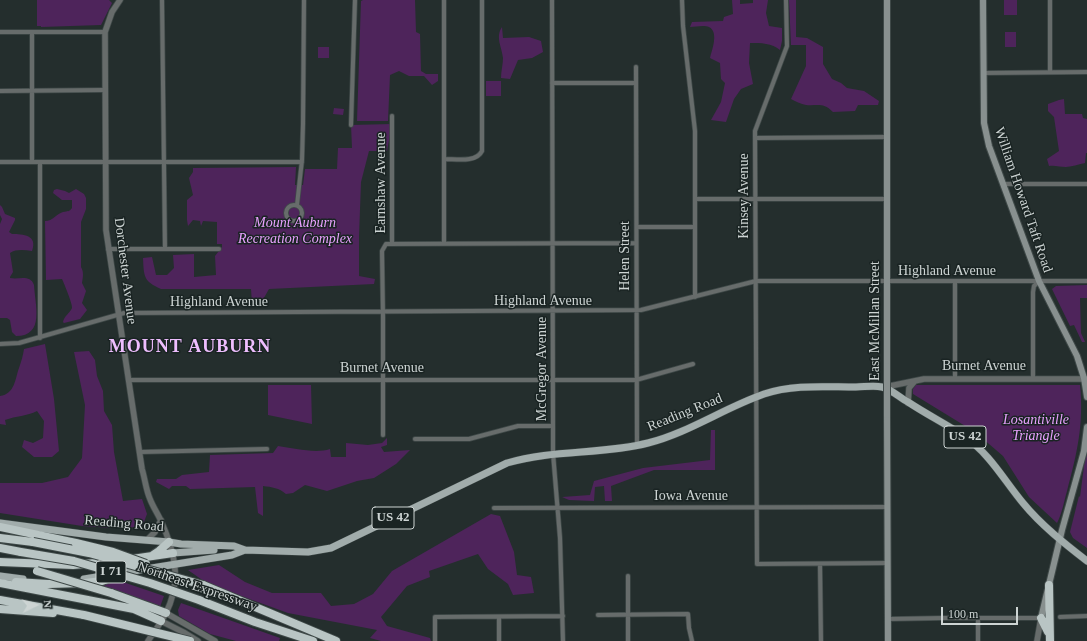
<!DOCTYPE html>
<style>
body{margin:0}
#map{position:relative;width:1087px;height:641px;overflow:hidden;background:#242e2d;font-family:"Times New Roman",serif}
canvas{display:block}
.north{position:absolute;left:16px;top:585px;width:40px;height:40px;-webkit-text-stroke:3px #1a2423;paint-order:stroke;rotate:85deg;font-size:11px;font-weight:700;line-height:16px;text-align:center;color:#cdd4d3}
.north::after{content:'';display:block;margin:auto;width:14px;height:18px;background:#cdd4d3;clip-path:polygon(50% 0,100% 100%,50% 72%,0 100%)}
.scale{position:absolute;left:941px;top:607px;width:77px;height:18px;box-sizing:border-box;border:2px solid #cdd4d3;border-top:0;padding-left:5px;font-size:12px;line-height:14px;white-space:nowrap;color:#cdd4d3;-webkit-text-stroke:3px #1a2423;paint-order:stroke}
</style>
<div id="map">
<canvas width="1087" height="641"></canvas>
<div class="north">N</div>
<div class="scale">100 m</div>
</div>
<script>
const g = document.querySelector('canvas').getContext('2d');
g.lineJoin = 'round';
function paint(path, color) { g.fillStyle = color; g.fill(path, 'evenodd'); }
function strokePath(path, color, width, dash) { g.strokeStyle = color; g.lineWidth = width; g.lineCap = dash ? 'butt' : 'round'; g.setLineDash(dash || []); g.stroke(path); }
function label(font, color, halo, rows, align = 'center') {
  g.font = font + ' "Times New Roman",serif'; g.lineWidth = 3; g.setLineDash([]); g.textBaseline = 'middle'; g.strokeStyle = halo; g.fillStyle = color; for (const [text, x, y, turn = 0] of rows) {
    g.save(); g.translate(x, y); g.rotate((+turn || 0) * Math.PI / 180); g.textAlign = isNaN(turn) ? turn : align; if (halo) g.strokeText(text, 0, 0); g.fillText(text, 0, 0); g.restore();
  }
}
const green = new Path2D(`
 M37 0H109L112 3 101 25 41 27V26H37Z
 M363 0H415L416 32 420 34 421 71 426 74H438V81L432 85 424 76H409L399 71 390 75 388 121H357L361 1Z
 M732 0H740V4L753 3V0H768L766 13 769 26 782 28V41L780 50C772 43 761 43 750 43L749 63 753 84 741 89 734 99 726 122 711 120 721 102 725 83 721 79 720 63 710 58C712 50 719 32 709 27 704 25 695 27 690 27L692 22 723 21 724 17 733 14Z
 M789 0H796V37L807 38 823 47V64L832 79 841 83 847 88 864 91 879 101 878 105H858L855 111 833 112C823 102 818 106 806 105 801 104 795 101 791 99L806 66V45H791Z
 M1004 0H1017V15H1004Z
 M502 27 503 38 529 37 541 41 543 52 532 58 518 60 510 79 501 78C501 71 503 64 503 58 502 47 495 37 502 27Z
 M1005 32H1016V47H1005Z
 M318 47H329V58H318Z
 M486 81H501V96H486Z
 M1064 99 1065 114H1082L1083 118 1087 119V153H1086L1085 163C1080 164 1070 167 1066 167 1060 167 1055 165 1049 166L1047 159 1059 151 1054 117 1048 111V104L1059 100Z
 M334 108 344 109 343 115 333 114Z
 M392 124 387 151H369L361 182 359 237V276L375 279 374 284 269 289 261 303 252 304 251 289H161C143 281 144 276 143 258L152 257 156 275H167L174 268 173 255 194 254V277L216 275 215 256 222 247V244H217V222L203 221 201 226 200 221 193 220 188 226 187 220V200L193 195 189 178 193 172V168L296 167 295 185H303L305 169H337L338 148H352L351 125Z
 M57 189 65 191 69 193 76 189 84 194 86 198V209L81 222V267C84 272 83 277 82 283L86 291 82 303 87 310 80 319 64 323 63 322C64 316 70 313 72 308 73 305 64 283 62 279L46 280 45 221C53 221 56 214 63 212 68 211 69 212 72 208V200H62L53 193 54 190Z
 M0 205 2 207 5 214 15 218V220L9 232 12 234C23 234 38 235 32 251 24 250 16 249 10 253L13 272 10 277V278C19 280 30 274 34 285 35 305 45 336 16 336L12 332 10 320 7 318H0V224L2 219 0 215Z
 M1087 285V298H1080L1081 333 1085 342H1082L1074 325 1070 326 1052 289 1056 286Z
 M45 344 54 399 59 451 52 457H34L22 447 24 440 33 443 43 438 44 421 37 411C27 416 16 416 5 420L6 425 0 424V396C15 394 15 379 19 368 21 362 23 356 24 349Z
 M89 351 95 360 97 376 103 391 104 411 112 425 114 452 123 501 142 499 147 514 142 527 112 528 82 526 0 513V483H42L68 477 82 458 85 405 74 352Z
 M268 385H311L312 424 268 415Z
 M916 385H1080C1084 425 1077 453 1067 491 1064 501 1062 514 1057 523L1029 497 1003 456 975 432 913 394V389Z
 M711 430H715V470H654L611 486 612 501H605L604 486 595 487 594 501 569 500 562 497 590 495 594 481 643 468 710 460Z
 M387 438V445L381 447 384 452 410 450 396 464 374 478 357 481 327 491 305 485 293 493 286 494C279 488 272 487 263 486V516L258 513 255 487 190 489 186 486H172L169 489 156 482 157 479H176L182 475 209 472 210 455 273 453 278 446C294 448 315 454 330 449L331 457H346V443L368 445 382 443Z
 M1087 443V548L1073 538 1070 532 1079 496 1080 497Z
 M491 514 500 516 514 552 517 575 531 577 534 593 513 595 508 584 488 569 478 554 429 571 430 577 407 586 381 617 387 626 430 638 431 641H381L370 638 377 630 288 613 208 584 188 570 219 565 245 582 272 593H321L331 606 354 604 373 594 392 571Z
 M114 579 164 596 160 607 94 584Z
 M181 603 280 638 279 641H236L210 634 179 616 178 610Z`);
const minor = new Path2D(`
 M162 0 165 249
 M444 0V244
 M552 0 553 426V453L560 538 563 641
 M682 0 683 26 695 131V297
 M786 0 787 46 755 131 757 564 888 563
 M1050 0V72
 M0 32H105
 M32 32V162
 M636 67 637 446
 M983 73 1087 72
 M552 83H636
 M0 91 104 90
 M351 125 355 0
 M755 138 887 137
 M445 159C456 159 476 163 482 151V0
 M0 162H302
 M40 162V338
 M1003 184H1087
 M695 199H887
 M286 213a8 8 0 1 1 16 0a8 8 0 1 1-16 0Z
 M297 205 302 160 303 124 304 0
 M637 227H695
 M392 243V116
 M108 249H219
 M0 344 19 343 124 313 641 310 756 281H1087
 M955 378V282
 M1033 378V292L1034 286 1039 281
 M129 380H636L693 364
 M383 435V317L382 251 386 244 636 243
 M415 439H469L518 426H553
 M140 452 267 449
 M494 508 887 507
 M820 564 821 641
 M628 576V641
 M598 615 688 614 689 628 692 641
 M499 617V641
 M1060 617 1087 616
 M888 619 944 618H1041
 M435 641V617L563 616
 M978 641V618`);
const tertiary = new Path2D(`
 M120 0 112 12 105 32 106 230 142 469C145 479 146 490 150 499 153 507 158 514 161 521 175 552 182 581 166 613 161 623 154 632 148 641
 M885 387 924 379H1087
 M908 403 909 388 915 381
 M147 540 155 532 161 520
 M166 613 215 641
 M161 621 185 633 198 641
 M1037 641 1041 618`);
const secondary = new Path2D(`
 M887 0V366
 M983 0 984 123 989 146 1039 281 1077 356 1084 378 1087 397
 M887 415 888 641
 M1041 618 1062 530 1084 451 1087 427`);
const primary = new Path2D(`
 M0 523 106 537 169 542 181 544 234 546 245 550 308 552 331 548 507 463C554 449 601 455 648 443 688 433 724 408 764 394 793 384 825 387 856 387 864 387 874 385 882 387 891 389 900 398 908 402 926 414 946 424 964 436 991 455 1003 479 1023 503 1041 525 1065 544 1087 561
 M173 553 214 550
 M0 576 23 579
 M84 579 232 555 245 550`);
const motorway = new Path2D(`
 M0 527 76 543
 M0 538 33 542
 M0 548 21 552
 M153 555 159 551 169 542
 M132 559 173 553
 M0 562 73 565 117 561
 M16 582 48 584 85 583 102 581 123 573
 M0 583 134 609 161 621
 M203 585 336 641
 M1049 585 1050 641
 M111 593 166 613
 M0 600 84 615
 M199 600 255 622 313 641
 M0 609 53 613
 M1041 618 1048 632`);
const secondaryBridge = new Path2D(`
 M887 366V415`);
const motorwayBridge = new Path2D(`
 M33 542 89 553 203 585
 M76 543 113 552 146 564
 M21 552 74 561 150 583 199 600
 M37 571 111 593
 M84 615 190 641`);
const shields = [
 [965,437,42],
 [393,518,42],
 [111,572,30]
];
const shieldNames = [
 ["US 42",965,437],
 ["US 42",393,518],
 ["I 71",111,572]
];
const streetNames = [
 ["Earnshaw Avenue",381,183,-90],
 ["Kinsey Avenue",744,196,-90],
 ["William Howard Taft Road",1023,200,71],
 ["Helen Street",625,256,-90],
 ["Dorchester Avenue",125,271,83],
 ["Highland Avenue",947,271],
 ["Highland Avenue",543,301],
 ["Highland Avenue",219,302],
 ["East McMillan Street",875,321,-90],
 ["Burnet Avenue",984,366],
 ["Burnet Avenue",382,368],
 ["McGregor Avenue",542,369,-90],
 ["Reading Road",685,413,-22],
 ["Iowa Avenue",691,496],
 ["Reading Road",124,524,5],
 ["Northeast Expressway",197,587,19]
];
const parkNames = [
 ["Mount Auburn",295,223],
 ["Recreation Complex",295,239],
 ["Losantiville",1036,420],
 ["Triangle",1036,436]
];
const districtNames = [
 ["MOUNT AUBURN",190,347]
];
paint(green, '#4e245b');
strokePath(minor, '#3f4948', 5.5);
strokePath(tertiary, '#3f4948', 7);
strokePath(secondary, '#3f4948', 8);
strokePath(primary, '#3f4948', 8);
strokePath(motorway, '#3f4948', 10);
strokePath(minor, '#676c6b', 4);
strokePath(tertiary, '#676c6b', 5.5);
strokePath(secondary, '#88908f', 6);
strokePath(primary, '#a1acab', 7);
strokePath(motorway, '#b9c5c4', 8);
strokePath(secondaryBridge, '#3f4948', 8, []);
strokePath(motorwayBridge, '#3f4948', 10, []);
strokePath(secondaryBridge, '#88908f', 6);
strokePath(motorwayBridge, '#b9c5c4', 8);
for (const [x, y, w] of shields) { const box = new Path2D(); box.roundRect(x - w / 2, y - 11, w, 22, 3); g.fillStyle = '#1a2423'; g.fill(box); strokePath(box, '#cdd4d3', 1); }
label('bold 13px', '#cdd4d3', null, shieldNames);
label('14px', '#cdd4d3', '#1a2423', streetNames);
label('italic 14px', '#e8a1fe', '#1a2423', parkNames);
g.letterSpacing = '1px';
label('bold 18px', '#eebefe', '#1a2423', districtNames);
g.letterSpacing = '0px';
</script>
